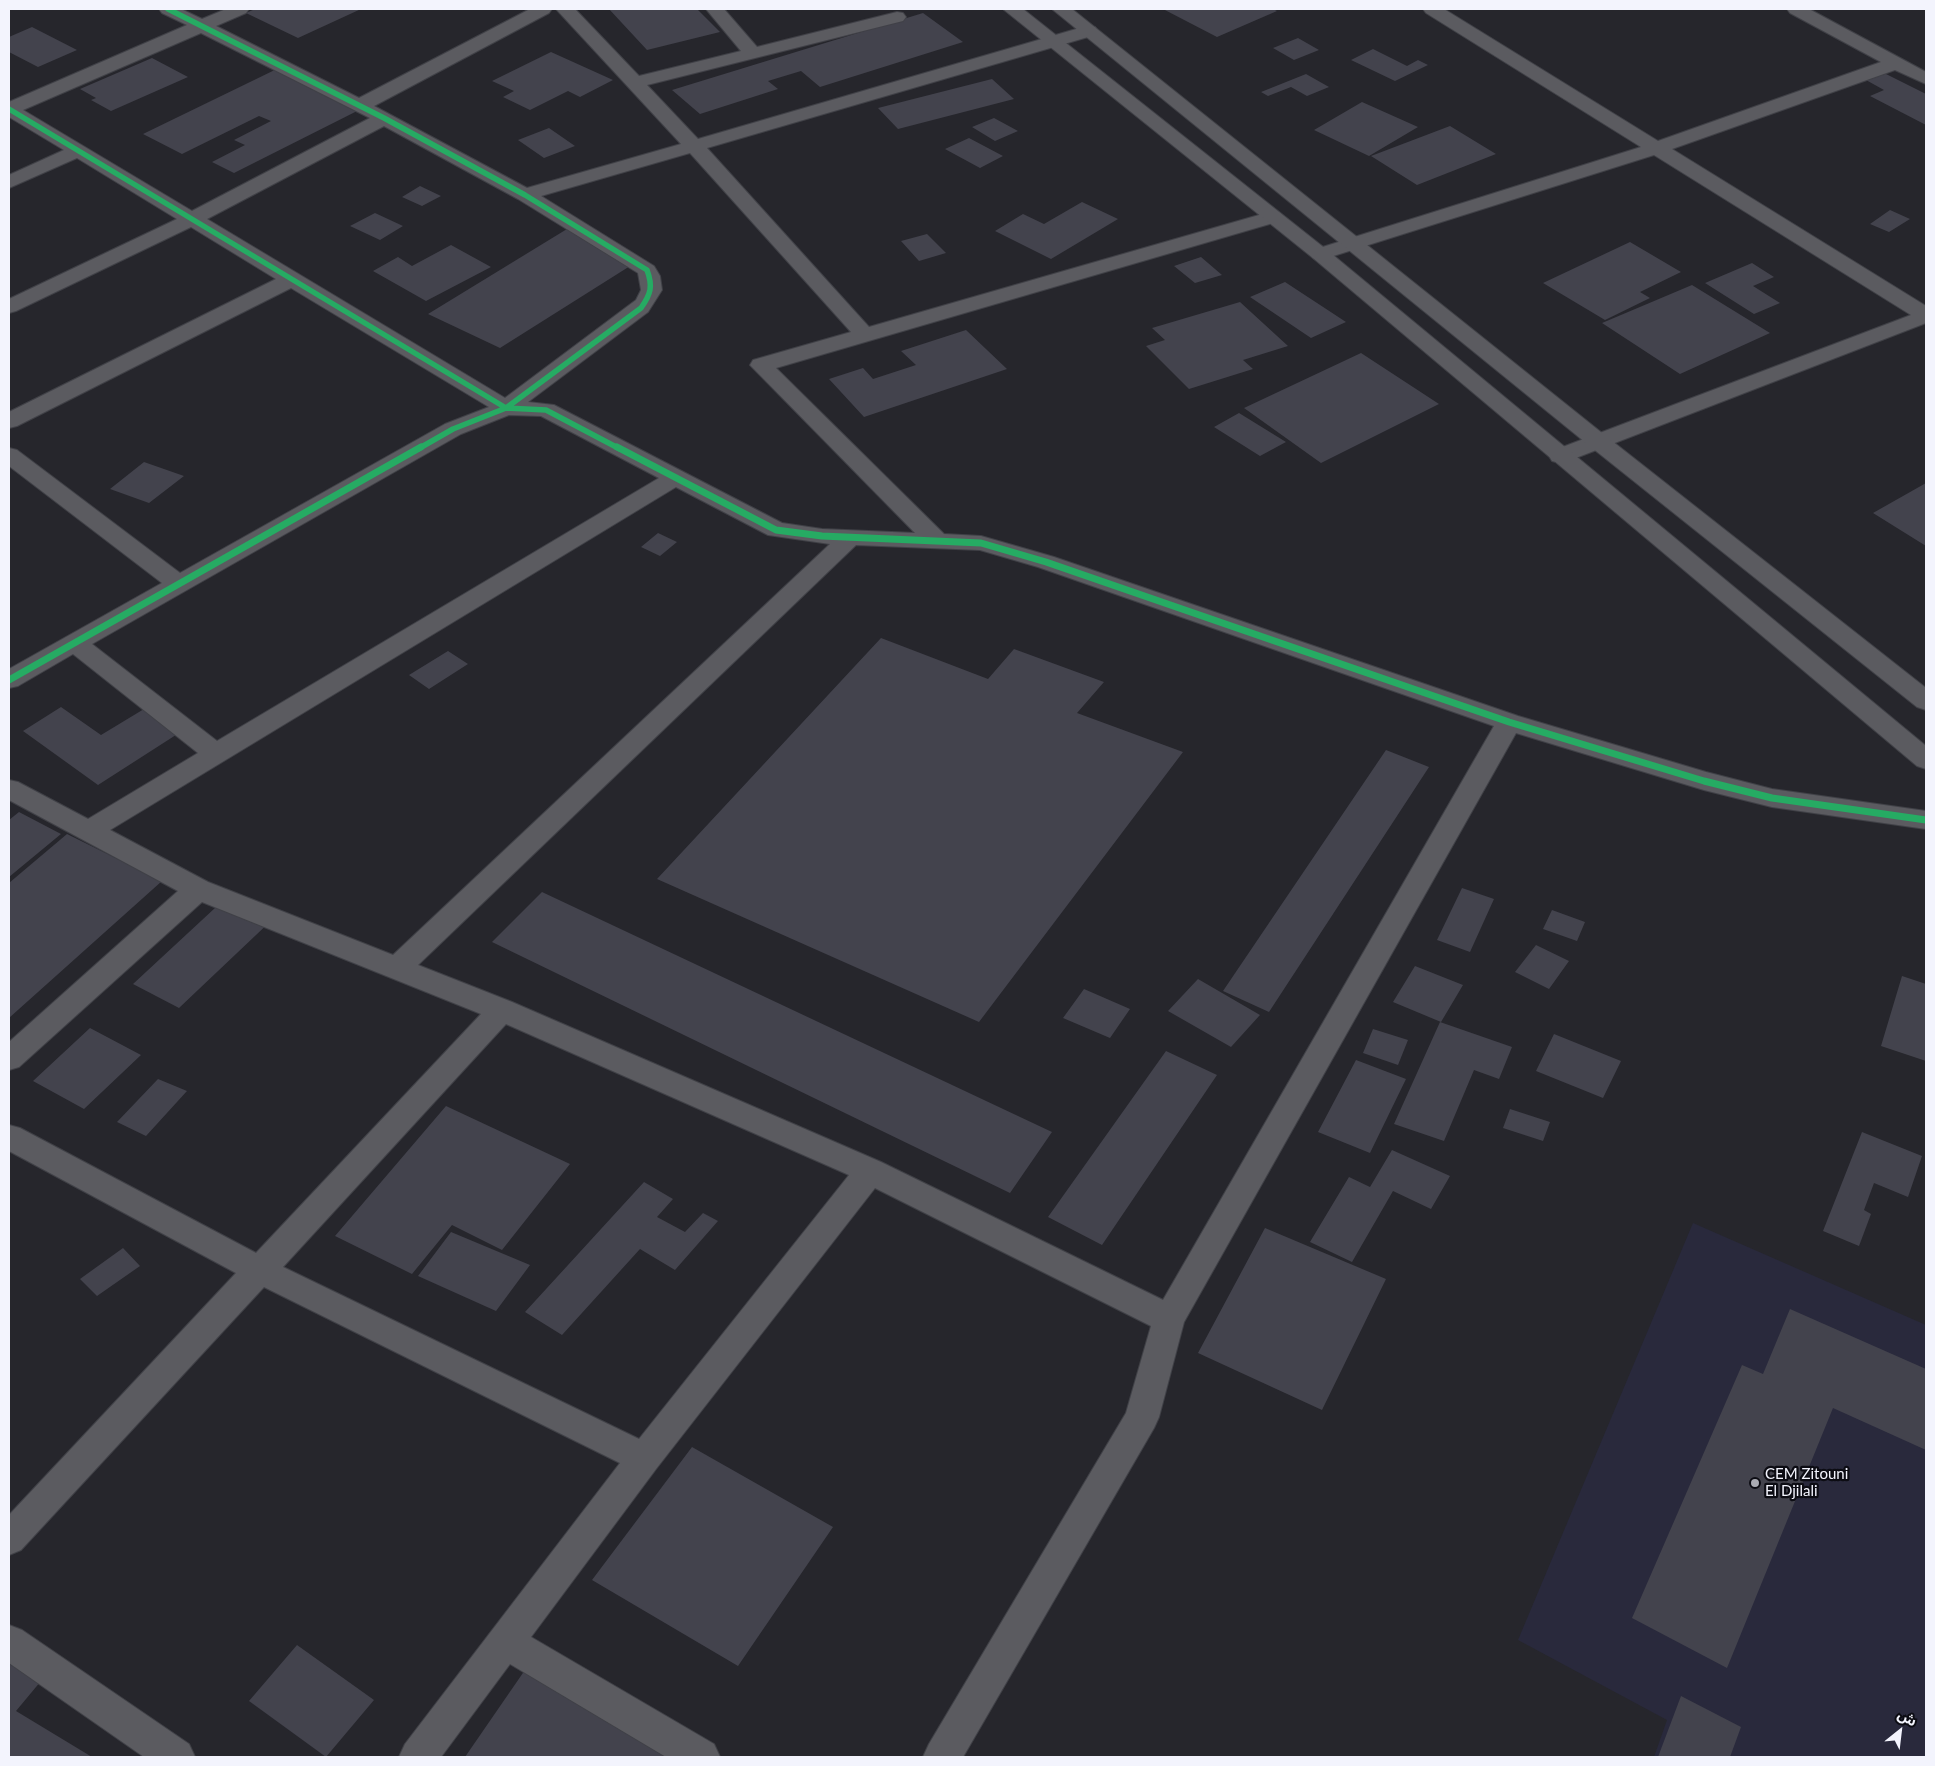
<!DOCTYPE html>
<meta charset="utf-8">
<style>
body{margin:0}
#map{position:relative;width:1935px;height:1766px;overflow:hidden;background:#26262c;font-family:Lato,"Noto Sans Arabic",sans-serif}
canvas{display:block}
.frame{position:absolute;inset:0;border:10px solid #f3f4fd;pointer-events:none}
.north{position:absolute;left:1875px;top:1706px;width:50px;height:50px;-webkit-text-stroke:4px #0c0c13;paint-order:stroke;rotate:29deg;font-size:14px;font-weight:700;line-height:20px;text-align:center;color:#f3f4fd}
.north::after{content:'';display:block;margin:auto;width:18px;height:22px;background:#f3f4fd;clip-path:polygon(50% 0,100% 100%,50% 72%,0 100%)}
</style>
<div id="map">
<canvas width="1935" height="1766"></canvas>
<div class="frame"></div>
<div class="north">ش</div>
</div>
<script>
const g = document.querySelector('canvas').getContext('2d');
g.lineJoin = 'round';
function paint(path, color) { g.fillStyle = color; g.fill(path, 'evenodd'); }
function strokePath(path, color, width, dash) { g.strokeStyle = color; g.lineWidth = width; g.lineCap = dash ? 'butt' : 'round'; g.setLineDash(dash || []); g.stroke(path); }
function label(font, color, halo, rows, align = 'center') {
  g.font = font + ' Lato,sans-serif'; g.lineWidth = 4.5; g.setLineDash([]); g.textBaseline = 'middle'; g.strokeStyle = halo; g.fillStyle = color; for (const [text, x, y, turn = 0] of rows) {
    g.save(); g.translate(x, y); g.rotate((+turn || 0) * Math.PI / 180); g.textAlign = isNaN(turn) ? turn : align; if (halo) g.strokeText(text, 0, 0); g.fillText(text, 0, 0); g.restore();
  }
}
const built = new Path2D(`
 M1693 1223 1926 1325V1757H1654L1667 1720 1518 1640Z`);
const building = new Path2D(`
 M255 9H361L298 38 246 13Z
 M609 9H697L720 32 647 50Z
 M1163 9H1273L1277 11 1217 37Z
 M923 13 963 42 820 87 801 71 768 81 778 89 700 114 672 90Z
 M32 27 77 50 38 67 9 52V37Z
 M1298 38 1319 50 1294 60 1273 48Z
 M1373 49 1407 66 1418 60 1428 65 1395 81 1351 60Z
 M551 52 613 80 580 97 568 91 530 110 503 97 514 91 492 81Z
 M152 58 188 77 111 111 91 100 96 98 80 89Z
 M285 65 369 105 234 173 212 162 245 145 234 140 271 121 259 116 182 154 143 134Z
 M1884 73 1926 94V125L1870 96 1884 90 1866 80Z
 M1306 74 1329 87 1307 96 1291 87 1268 96 1261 92Z
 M992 79 1014 99 898 129 878 108Z
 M1362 102 1418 127 1369 156 1314 130Z
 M994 118 1018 131 995 141 972 127Z
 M1450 126 1496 154 1417 185 1371 156Z
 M549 128 575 146 544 158 518 140Z
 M969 138 1003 156 980 168 945 149Z
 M420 186 441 196 422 206 402 197Z
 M1082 202 1118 219 1051 259 995 231 1023 214 1044 224Z
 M1890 210 1910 219 1889 232 1870 224Z
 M375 213 403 226 380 240 350 226Z
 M567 229 638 261 500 348 428 314Z
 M927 234 946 253 919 261 901 241Z
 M1630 242 1681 272 1640 292 1650 298 1605 320 1543 283Z
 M451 245 491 267 426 301 373 271 398 257 412 266Z
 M1201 257 1222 275 1195 283 1174 266Z
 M1752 263 1774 277 1753 286 1780 303 1754 314 1705 283Z
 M1285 282 1346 322 1311 338 1250 297Z
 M1692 285 1770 333 1680 374 1602 323Z
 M1240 302 1288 346 1243 360 1253 369 1189 389 1146 346 1165 340 1152 328Z
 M966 330 1007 369 864 417 829 379 863 368 873 379 916 365 901 351Z
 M1361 353 1439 404 1321 463 1244 408Z
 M1239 413 1286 442 1260 456 1214 427Z
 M144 462 184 476 149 503 110 489Z
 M1926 483V546L1873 513Z
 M658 533 677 542 660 556 641 547Z
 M881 638 988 679 1014 649 1104 682 1077 713 1183 752 979 1022 657 879Z
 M448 651 468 664 429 689 409 675Z
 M61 707 101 735 144 709 179 733 98 785 23 731Z
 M1386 750 1429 767 1269 1012 1223 991Z
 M19 812 61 834 9 877V820Z
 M67 834 162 881 9 1018V883Z
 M1462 888 1494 899 1470 952 1437 940Z
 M542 892 1052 1132 1010 1193 492 942Z
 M229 895 275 917 179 1008 133 984Z
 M1552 910 1585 922 1577 941 1543 929Z
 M1536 945 1569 961 1549 989 1515 972Z
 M1415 966 1463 985 1441 1022 1393 1002Z
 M1902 976 1926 984V1061L1881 1046Z
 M1198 979 1260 1015 1231 1047 1168 1011Z
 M1084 989 1130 1009 1110 1038 1063 1018Z
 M1440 1022 1512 1047 1499 1079 1474 1070 1444 1141 1394 1124Z
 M90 1028 141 1055 84 1109 33 1081Z
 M1373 1029 1408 1040 1398 1065 1363 1053Z
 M1554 1034 1621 1061 1603 1098 1536 1071Z
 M1166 1051 1217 1075 1102 1245 1048 1217Z
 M1356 1060 1406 1079 1370 1153 1318 1132Z
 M158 1079 187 1091 146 1136 117 1122Z
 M446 1106 570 1164 502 1250 452 1225 412 1274 335 1236Z
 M1510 1109 1550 1122 1543 1141 1503 1128Z
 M1862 1132 1922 1156 1908 1197 1874 1183 1864 1210 1871 1214 1859 1246 1823 1231Z
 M1392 1150 1450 1176 1431 1209 1393 1191 1352 1262 1310 1242 1349 1177 1370 1187Z
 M644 1182 673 1199 657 1217 685 1232 703 1213 718 1221 675 1270 640 1249 562 1335 525 1312Z
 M1265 1228 1386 1279 1322 1410 1198 1353Z
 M451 1232 530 1265 496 1311 418 1276Z
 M123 1248 140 1266 97 1296 80 1279Z
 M1790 1309 1926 1369V1450L1833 1408 1727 1668 1632 1618 1742 1365 1763 1374Z
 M692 1447 833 1527 738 1666 592 1580Z
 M297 1645 374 1700 326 1757 249 1701Z
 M536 1654 686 1736 672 1757H465Z
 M9 1661 41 1681 16 1711 92 1757H9Z
 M1681 1696 1741 1727 1730 1757H1658Z`);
const minor = new Path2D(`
 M159 9H181L202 19 226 9H249L246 13 216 26 359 98 530 9H552L549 13 374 106 527 188 681 144 556 9H575L639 76 741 51 706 9H724L757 47 897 12 903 13 906 17 903 21 647 85 698 139 1083 27 1089 26 1095 27 1098 31 1095 35 707 148 869 327 1266 213 1273 211 1280 213 1283 217 1280 221 776 368 944 534 981 536 1054 557 1518 716 1706 772 1772 789 1926 811V829L1772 807 1704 790 1516 733 1184 1322 1159 1417 1154 1428 963 1757H923L929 1744 1126 1413 1151 1326 875 1188 656 1469 531 1637 714 1744 720 1757H666L510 1664 441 1757H399L405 1744 620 1463 264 1287 21 1550 9 1555V1515L236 1273 9 1151V1125L20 1128 256 1253 481 1014 202 902 19 1067 9 1070V1042L178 891 9 800V780L18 782 88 819 198 753 73 654 18 686 9 688V669L162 583 9 466V448L17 450 180 573 445 424 489 407 291 288 17 426 9 428V412L276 279 191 227 16 311 9 313V299L177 219 77 158 9 188V175L64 150 9 117V102L187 25 162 13ZM201 33 370 118 192 211 23 110ZM384 126 518 199 638 273 641 290 636 300 505 398 207 219ZM690 153 851 332 753 360 750 365 915 533 822 529 782 523 554 405 528 402 648 312 662 290 660 276 654 266 541 196ZM509 415 541 416 659 478 217 741 92 644 461 434ZM676 487 768 535 830 544 393 955 208 882 110 830ZM856 545 980 550 1038 567 1494 726 1163 1300 881 1162 512 1002 418 965ZM506 1024 849 1175 639 1439 283 1267Z
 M1423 9H1444L1658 141 1881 62 1790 13 1787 9H1809L1926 72V84L1895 70 1672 149 1926 306V323L1568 461 1560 463 1552 461 1549 456 1552 451 1911 315 1654 155 1327 258 1320 260 1313 258 1310 254 1313 250 1641 147 1426 13Z
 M9 1625 22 1630 189 1744 195 1757H144L9 1663Z`);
const secondary = new Path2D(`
 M1003 9H1023L1327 250 1926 746V769L1917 766 1313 258Z
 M1052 9H1072L1607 437 1926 688V710L1917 707 1591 447Z`);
const cyclewayFar1 = new Path2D(`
 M9 109 506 408 641 308C651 294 653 286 647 270L525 195 384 118 168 9
 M418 449 453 429 506 408 546 410 620 449`);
const cycleway = new Path2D(`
 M617 447 776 530 822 536 981 543 1046 562 1509 722 1704 781 1772 798 1926 820
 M9 680 421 447`);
const markers = [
 [1755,1483,5,"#abacb4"]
];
const nearPoinames = [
 ["CEM Zitouni",1765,1474],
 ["El Djilali",1765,1491]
];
paint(built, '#29293c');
paint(building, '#43434d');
strokePath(minor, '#404147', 2);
strokePath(secondary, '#404147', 2);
paint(minor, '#5b5b60');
paint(secondary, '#5b5b60');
strokePath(cyclewayFar1, '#26ab63', 5.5);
strokePath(cycleway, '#26ab63', 7);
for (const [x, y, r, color] of markers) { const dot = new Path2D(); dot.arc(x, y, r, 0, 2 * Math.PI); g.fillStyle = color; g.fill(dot); strokePath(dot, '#0c0c13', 2); }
label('15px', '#f3f4fd', '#0c0c13', nearPoinames, 'left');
</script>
